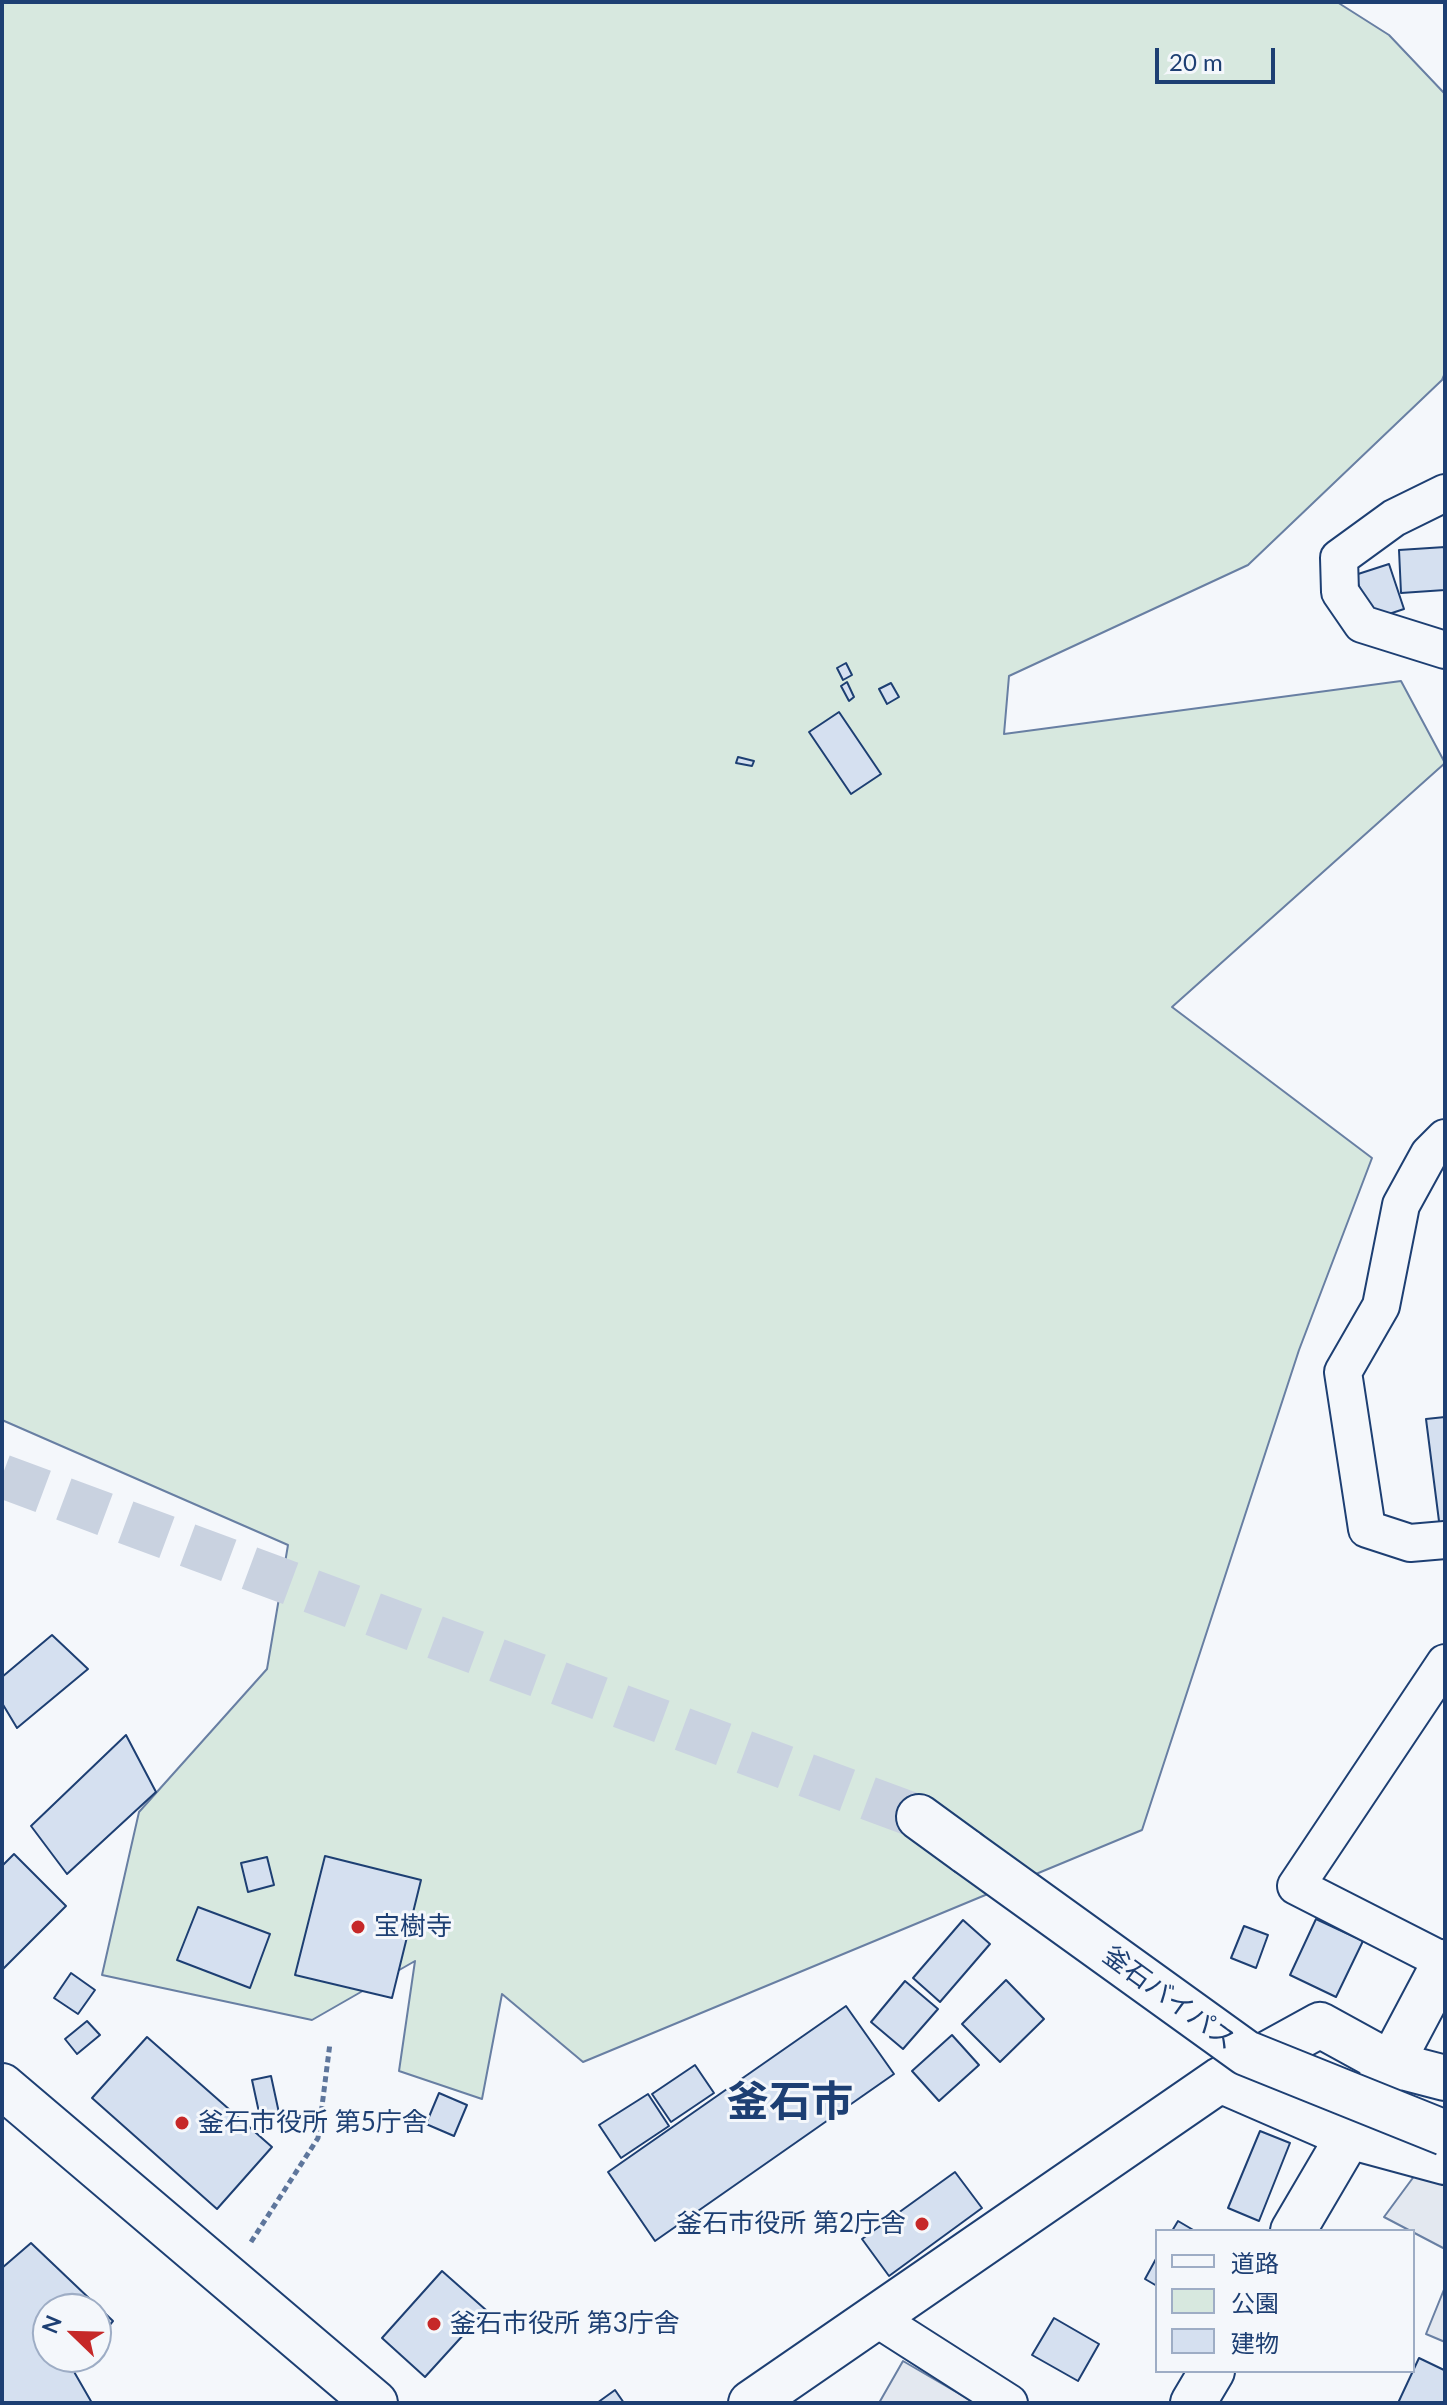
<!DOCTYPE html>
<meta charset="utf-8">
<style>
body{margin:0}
#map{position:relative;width:1447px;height:2405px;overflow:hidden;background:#f4f7fb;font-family:Lato,"Noto Sans JP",sans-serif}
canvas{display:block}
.frame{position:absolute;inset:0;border:4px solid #1d3f73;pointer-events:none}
.legend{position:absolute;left:1155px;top:2229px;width:260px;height:144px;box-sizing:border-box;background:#f4f7fb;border:2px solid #9eadc5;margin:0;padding:10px 14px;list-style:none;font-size:24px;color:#1d3f73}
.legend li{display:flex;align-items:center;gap:16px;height:40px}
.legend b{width:40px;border:2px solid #9eadc5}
.north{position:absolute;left:32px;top:2293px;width:80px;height:80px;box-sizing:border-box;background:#f4f7fb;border:2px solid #9eadc5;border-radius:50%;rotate:293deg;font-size:22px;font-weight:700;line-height:32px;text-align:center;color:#1d3f73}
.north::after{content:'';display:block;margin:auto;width:28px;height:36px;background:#c62828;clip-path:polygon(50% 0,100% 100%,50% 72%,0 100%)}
.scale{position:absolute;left:1155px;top:48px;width:120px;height:36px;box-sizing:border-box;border:4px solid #1d3f73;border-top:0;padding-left:10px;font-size:24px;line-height:28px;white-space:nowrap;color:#1d3f73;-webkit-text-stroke:6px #f4f7fb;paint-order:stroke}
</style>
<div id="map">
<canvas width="1447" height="2405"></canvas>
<div class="frame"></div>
<ul class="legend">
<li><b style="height:10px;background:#f4f7fb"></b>道路</li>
<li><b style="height:22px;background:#d7e8df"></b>公園</li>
<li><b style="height:22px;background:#d5e0f0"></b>建物</li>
</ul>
<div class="north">N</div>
<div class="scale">20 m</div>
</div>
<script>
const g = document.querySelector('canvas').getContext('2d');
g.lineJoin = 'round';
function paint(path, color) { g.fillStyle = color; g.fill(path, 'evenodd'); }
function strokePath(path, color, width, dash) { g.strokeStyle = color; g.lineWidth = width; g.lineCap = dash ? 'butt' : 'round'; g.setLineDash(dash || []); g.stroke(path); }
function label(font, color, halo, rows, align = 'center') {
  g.font = font + ' Lato,"Noto Sans JP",sans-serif'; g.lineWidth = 6; g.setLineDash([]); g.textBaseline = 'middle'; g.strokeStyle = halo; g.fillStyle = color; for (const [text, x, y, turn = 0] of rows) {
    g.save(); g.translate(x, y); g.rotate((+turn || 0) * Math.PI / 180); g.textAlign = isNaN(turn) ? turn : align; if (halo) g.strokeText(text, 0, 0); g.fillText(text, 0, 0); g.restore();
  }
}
const green = new Path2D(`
 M2 2H1337L1389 35 1445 94V373L1442 380 1248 565 1009 676 1004 734 1401 681 1445 763 1172 1007 1372 1158 1299 1350 1142 1830 583 2062 502 1994 482 2099 399 2071 415 1961 312 2020 102 1975 139 1812 267 1669 288 1545 2 1420Z`);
const parking = new Path2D(`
 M1415 2175 1445 2181V2249L1384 2217Z
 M1445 2287V2342L1426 2334Z
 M903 2361 975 2403H879Z`);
const building = new Path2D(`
 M1445 547V590L1401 593 1399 550Z
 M1389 564 1404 609 1371 620 1355 575Z
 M846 663 852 675 843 680 837 668Z
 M847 682 854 697 849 701 841 686Z
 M891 683 899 697 887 704 879 689Z
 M839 712 881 774 851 794 809 732Z
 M738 757 754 761 752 766 736 763Z
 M1445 1417V1528L1440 1529 1426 1419Z
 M52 1635 88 1669 17 1728 2 1703V1677Z
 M126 1735 156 1792 67 1874 31 1826Z
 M14 1854 66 1906 2 1970V1866Z
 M325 1856 421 1880 392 1998 295 1975Z
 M267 1857 274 1885 248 1892 241 1863Z
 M198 1907 270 1934 250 1988 177 1960Z
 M1316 1919 1363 1941 1336 1997 1290 1975Z
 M963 1920 990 1944 940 2002 913 1978Z
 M1244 1926 1268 1935 1256 1968 1231 1958Z
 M71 1973 95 1990 78 2014 54 1998Z
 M1006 1980 1044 2019 1000 2062 962 2024Z
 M905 1981 938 2009 903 2049 871 2022Z
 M846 2006 894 2074 655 2241 608 2172Z
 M87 2021 100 2035 77 2054 65 2039Z
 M952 2035 979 2065 939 2101 912 2071Z
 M147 2037 272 2147 217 2209 92 2098Z
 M695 2065 714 2093 671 2122 652 2094Z
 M271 2076 279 2113 260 2117 252 2080Z
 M439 2093 467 2105 454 2136 426 2124Z
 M648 2094 669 2126 621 2158 599 2125Z
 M1260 2131 1290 2143 1259 2221 1228 2208Z
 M955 2172 982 2208 889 2276 862 2239Z
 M1178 2221 1195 2231H1172Z
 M31 2243 113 2321 96 2342V2309H48V2357H84L73 2370 92 2403H2V2268Z
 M1157 2257V2286L1145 2279Z
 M442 2271 486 2310 425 2377 382 2338Z
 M1054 2318 1099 2344 1078 2381 1032 2355Z
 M1419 2358 1444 2370 1445 2367V2403H1398Z
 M615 2390 624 2403H597Z`);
const trunkTunnel = new Path2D(`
 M2 1476 919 1817`);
const path = new Path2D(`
 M251 2242 318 2138 330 2043`);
const minor = new Path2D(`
 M1445 493 1394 518 1339 558 1340 592 1362 624 1445 650
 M1445 1138 1429 1154 1401 1205 1381 1306 1343 1372 1367 1529 1410 1543 1445 1540
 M1445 1962 1296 1886 1445 1663
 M876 2318 1009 2403`);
const tertiary = new Path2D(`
 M1220 2080 1349 2136 1445 2162
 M2 2086 375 2403
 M1293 2231 1391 2064 1445 1962
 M751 2403 1220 2080 1320 2025 1391 2064 1445 2078
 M1193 2403 1212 2371`);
const trunk = new Path2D(`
 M919 1817 967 1852`);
const trunkBridge = new Path2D(`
 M967 1852 1246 2053 1445 2133`);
const markers = [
 [358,1927,8,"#c62828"],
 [182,2123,8,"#c62828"],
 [922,2224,8,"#c62828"],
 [434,2324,8,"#c62828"]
];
const poiNames = [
 ["宝樹寺",374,1927],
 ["釜石市役所 第5庁舎",198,2123],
 ["釜石市役所 第2庁舎",906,2224,"right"],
 ["釜石市役所 第3庁舎",450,2324]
];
const streetNames = [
 ["釜石バイパス",1169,1998,36]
];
const townNames = [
 ["釜石市",790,2102]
];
paint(green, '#d7e8df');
strokePath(green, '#687fa3', 2);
paint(parking, '#e3e8f0');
strokePath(parking, '#687fa3', 2);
paint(building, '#d5e0f0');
strokePath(building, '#1d3f73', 2);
strokePath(trunkTunnel, '#c9d2e0', 44, [44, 22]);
strokePath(minor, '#1d3f73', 40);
strokePath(tertiary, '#1d3f73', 48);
strokePath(trunk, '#1d3f73', 48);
strokePath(path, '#5e769c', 5, [6, 4]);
strokePath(minor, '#f4f7fb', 36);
strokePath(tertiary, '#f4f7fb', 44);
strokePath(trunk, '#f4f7fb', 44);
strokePath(trunkBridge, '#1d3f73', 48, []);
strokePath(trunkBridge, '#f4f7fb', 44);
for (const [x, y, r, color] of markers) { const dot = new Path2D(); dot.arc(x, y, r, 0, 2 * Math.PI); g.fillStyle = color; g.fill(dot); strokePath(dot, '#f4f7fb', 3); }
label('26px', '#1d3f73', '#f4f7fb', poiNames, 'left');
label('26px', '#1d3f73', '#f4f7fb', streetNames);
label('bold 42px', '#1d3f73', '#f4f7fb', townNames);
</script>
